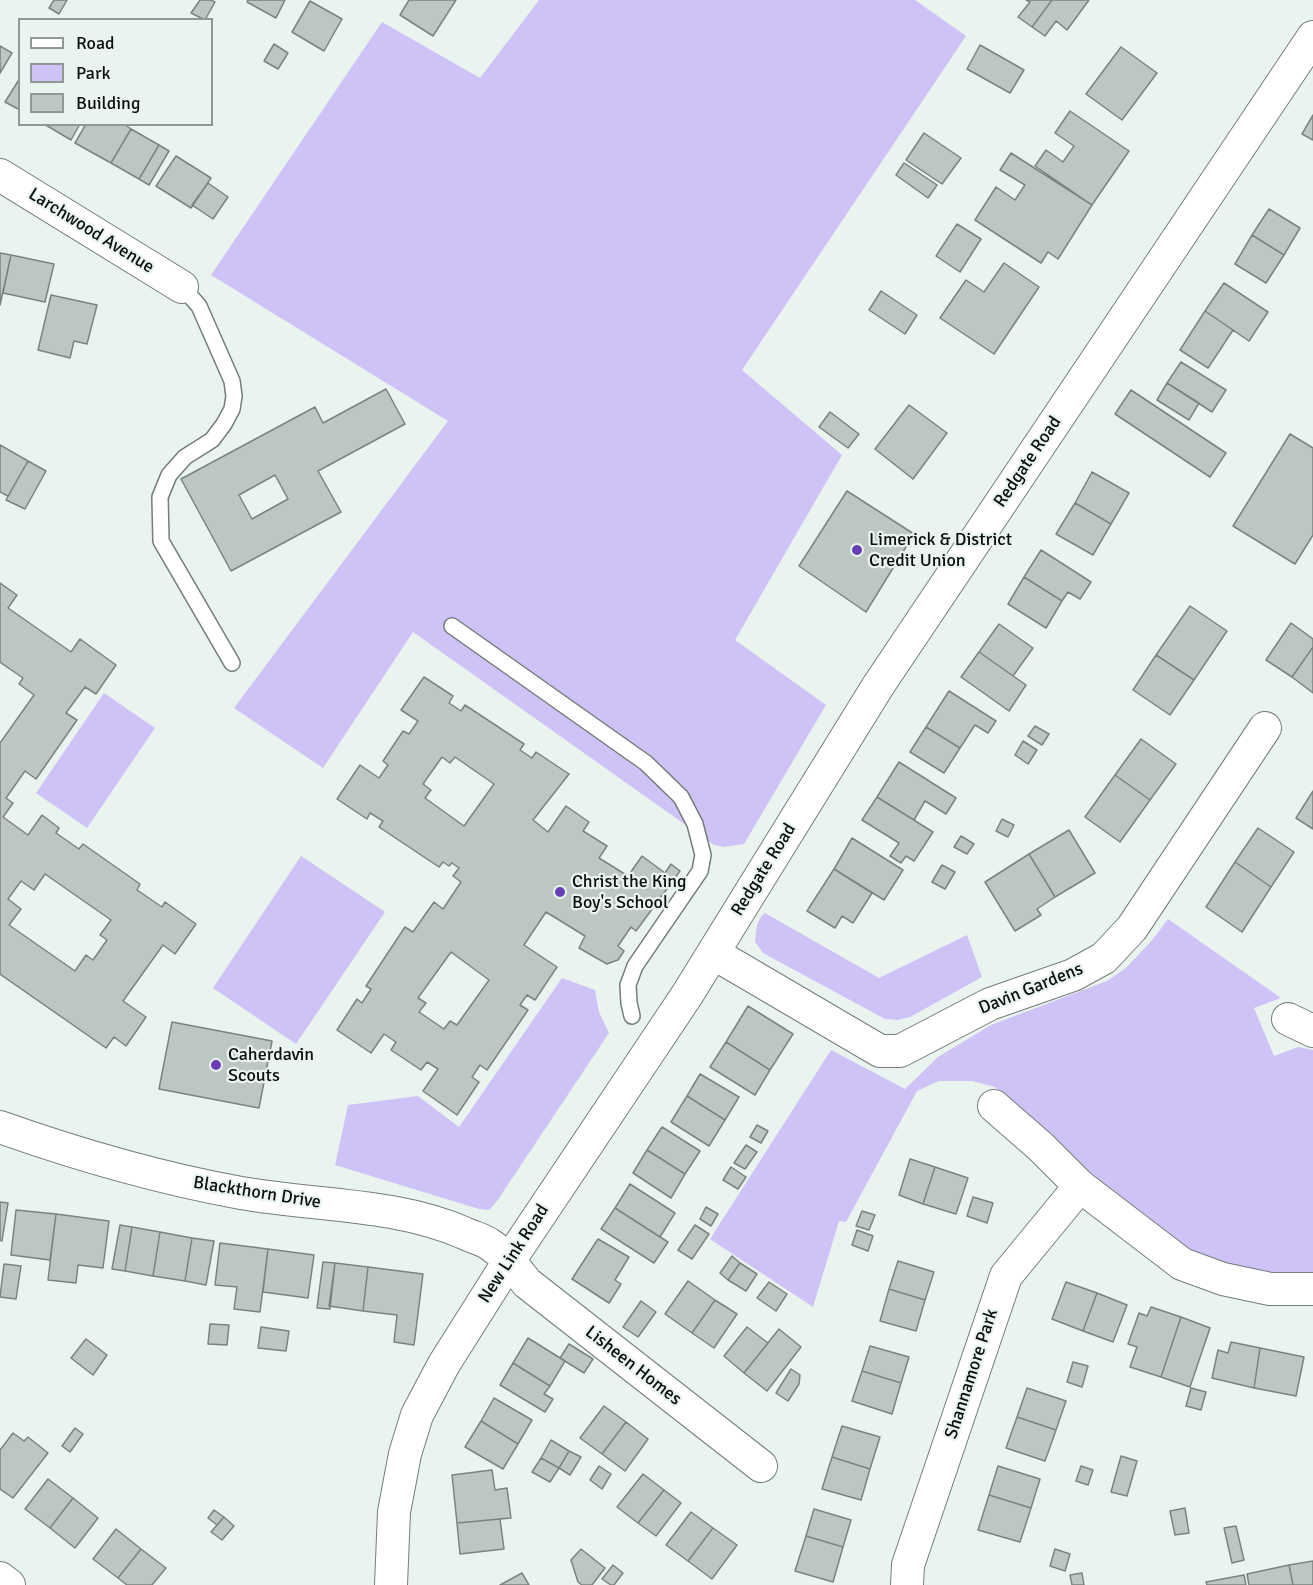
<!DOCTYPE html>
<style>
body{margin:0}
#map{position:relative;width:1313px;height:1585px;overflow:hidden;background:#e9f4ef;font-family:Signika,sans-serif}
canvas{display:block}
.legend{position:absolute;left:18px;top:18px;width:195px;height:108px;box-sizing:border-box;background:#e9f4ef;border:2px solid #909894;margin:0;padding:8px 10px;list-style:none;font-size:18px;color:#0a0e0c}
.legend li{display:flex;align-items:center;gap:12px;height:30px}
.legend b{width:30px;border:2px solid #909894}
</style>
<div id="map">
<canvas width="1313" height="1585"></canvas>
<ul class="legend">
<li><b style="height:8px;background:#fff"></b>Road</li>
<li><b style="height:16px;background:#cec2f6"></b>Park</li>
<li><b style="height:16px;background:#bcc7c2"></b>Building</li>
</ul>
</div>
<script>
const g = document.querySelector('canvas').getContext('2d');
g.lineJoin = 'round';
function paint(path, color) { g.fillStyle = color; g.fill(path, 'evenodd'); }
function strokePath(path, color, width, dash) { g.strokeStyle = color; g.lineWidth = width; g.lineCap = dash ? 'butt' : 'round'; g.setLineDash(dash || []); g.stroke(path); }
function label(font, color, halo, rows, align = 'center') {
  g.font = font + ' Signika,sans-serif'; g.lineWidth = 4.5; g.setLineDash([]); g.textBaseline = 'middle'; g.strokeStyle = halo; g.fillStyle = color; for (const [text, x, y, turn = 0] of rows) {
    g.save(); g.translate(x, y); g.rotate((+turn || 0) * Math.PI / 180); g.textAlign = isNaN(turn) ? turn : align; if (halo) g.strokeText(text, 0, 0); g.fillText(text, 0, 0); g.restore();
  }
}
const green = new Path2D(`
 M539 0H915L966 36 742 370 842 455 735 640 826 705 744 844 724 847 714 845 413 632 323 768 234 708 448 421 211 275 382 22 480 78Z
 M104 693 155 728 87 828 36 793Z
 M301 856 385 912 296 1044 213 988Z
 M765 913 879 978 967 935 982 977 910 1017 898 1020 885 1019 763 953 755 942C756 932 756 919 765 913Z
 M1168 919 1281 998 1254 1008 1274 1056 1298 1047 1313 1050V1273C1267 1278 1216 1266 1176 1242 1144 1223 1116 1195 1088 1170 1057 1142 1026 1115 995 1087L972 1081H939L917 1091 846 1222 839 1221 813 1307 710 1239 831 1050 905 1089 938 1057 991 1025 1107 981 1126 968 1153 939Z
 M562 978 595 990 599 1012 609 1033 497 1201 489 1210 479 1209 335 1165 348 1105 418 1096 459 1127Z`);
const building = new Path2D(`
 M54 0H67L59 14 49 8Z
 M200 0H211L215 2 205 20 191 13Z
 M248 0H285L276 18 247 2Z
 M409 0H456L433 36 400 15Z
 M1026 0H1052L1032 27 1018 17 1030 2Z
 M1052 0H1089L1067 30 1056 21 1045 36 1032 27Z
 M310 1 342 19 324 51 292 32Z
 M274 44 288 53 278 69 264 61Z
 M980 45 1024 70 1010 93 967 69Z
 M0 46 12 53 0 73Z
 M1121 47 1157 73 1122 120 1086 94Z
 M20 78V110L5 102Z
 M1070 111 1129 151 1092 205 1035 166 1046 150 1063 162 1074 146 1055 133Z
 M1313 115V140L1302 134Z
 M44 124H80L71 140Z
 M86 124H124L131 129 111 163 75 143Z
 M131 129 159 145 139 179 111 163Z
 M924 133 961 158 942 184 906 160Z
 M159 145 169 151 149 185 139 179Z
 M1011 153 1092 205 1058 259 1048 252 1041 263 975 220 996 187 1015 200 1025 185 1000 170Z
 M176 156 211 178 191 208 156 186Z
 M904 163 937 185 928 198 896 175Z
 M208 183 228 197 213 219 192 205Z
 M1269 209 1300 228 1284 255 1252 235Z
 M957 224 981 239 960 272 936 256Z
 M1252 235 1284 255 1266 283 1235 264Z
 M0 253 11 255 0 305Z
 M11 255 54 264 45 302 3 293Z
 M1004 263 1039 287 994 354 940 318 966 280 984 292Z
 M1224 283 1268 312 1249 341 1205 311Z
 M881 291 917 315 905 334 869 310Z
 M51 295 97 305 87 344 74 341 70 358 38 350Z
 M1205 311 1233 330 1208 368 1180 350Z
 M1181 362 1226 390 1212 412 1167 383Z
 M1167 383 1199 403 1189 420 1157 400Z
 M386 389 405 424 318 471 341 512 231 571 181 479 315 407 323 423ZM275 475 288 499 252 519 239 495Z
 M1131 390 1226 453 1210 477 1115 414Z
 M909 405 947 433 913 479 875 449Z
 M830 412 859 434 848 448 819 427Z
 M1290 434 1313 448V535L1295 564 1233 526Z
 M0 445 28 461 8 496 0 492Z
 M28 461 46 471 25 509 6 500Z
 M1092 472 1129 493 1111 524 1075 503Z
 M847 491 914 534 866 612 799 566Z
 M1075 503 1111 524 1093 555 1056 534Z
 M1041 550 1091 582 1080 599 1068 592 1062 601 1024 577Z
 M1024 577 1062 601 1046 628 1008 604Z
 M0 583 17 595 8 608 71 652 80 639 116 665 96 694 85 687 66 713 77 720 36 779 25 771 6 798 13 803 3 817 28 835 42 815 59 828 56 833 79 849 83 844 140 884 137 890 162 907 165 902 196 924 175 954 163 945 123 1001 146 1017 126 1046 114 1037 106 1048 0 974V743L34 695 19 684 23 678 0 662ZM45 874 111 920 100 935 107 940 93 960 86 955 75 971 9 925 21 909 8 899 21 881 34 890Z
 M1190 606 1227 631 1194 680 1156 655Z
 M1291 623 1313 639V647L1292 677 1266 660Z
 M999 624 1033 648 1013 676 979 652Z
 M1313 647V693L1292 677Z
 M979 652 1026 685 1009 711 961 677Z
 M1156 655 1194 680 1170 715 1133 690Z
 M424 677 453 696 449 703 461 711 465 705 524 744 520 750 532 758 536 752 569 774 533 820 548 832 566 806 589 822 583 831 607 846 599 858 628 876 642 856 665 873 671 864 680 871 636 931 631 927 618 946 624 951 618 960 612 962 607 964 579 948 585 936 546 912 524 945 557 967 535 1000 527 995 520 1005 528 1010 487 1070 480 1065 472 1077 479 1082 457 1115 423 1091 438 1069 427 1062 421 1070 391 1050 396 1042 384 1034 371 1053 337 1030 357 999 362 1003 371 989 366 986 405 927 413 932 434 902 443 909 461 882 453 876 459 868 452 863 449 866 443 862 439 867 379 827 383 821 370 813 367 819 337 799 360 765 379 778 388 765 383 761 403 731 409 734 418 721 401 710ZM442 757 450 763 455 757 494 784 464 826 425 798 431 790 423 784ZM451 952 489 980 457 1025 450 1021 444 1029 419 1012 426 1003 418 998Z
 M949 691 996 721 988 733 975 725 960 748 926 727Z
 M1035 726 1049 734 1042 745 1028 736Z
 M926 727 960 748 944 773 910 752Z
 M1141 739 1176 764 1150 800 1115 775Z
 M1023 741 1037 750 1028 764 1015 755Z
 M899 762 956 798 946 814 925 801 914 820 877 797Z
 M1115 775 1150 800 1120 842 1085 817Z
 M1313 791V829L1296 818Z
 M877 797 933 832 914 861 906 856 901 863 890 856 899 843 862 820Z
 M1002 819 1014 825 1008 837 996 831Z
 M1258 828 1294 852 1271 887 1235 862Z
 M1069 830 1095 873 1055 897 1029 854Z
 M961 836 974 844 967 854 954 847Z
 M852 838 903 870 884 900 834 869Z
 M1029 854 1055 897 1037 909 1041 915 1015 931 985 882Z
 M1235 862 1271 887 1242 932 1206 907Z
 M942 865 955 872 945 889 932 882Z
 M834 869 872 893 853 923 842 916 835 928 807 911Z
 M748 1006 793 1034 770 1070 726 1042Z
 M172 1022 272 1041 259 1108 159 1089Z
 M726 1042 770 1070 755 1095 710 1067Z
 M700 1074 739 1097 725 1120 687 1096Z
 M687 1096 725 1120 709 1146 671 1122Z
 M757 1125 768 1131 761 1143 750 1137Z
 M662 1127 700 1151 685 1174 647 1150Z
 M746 1145 757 1152 745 1169 734 1163Z
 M647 1150 685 1174 671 1198 633 1173Z
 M910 1159 935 1167 923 1204 899 1195Z
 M731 1167 746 1177 738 1189 723 1180Z
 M935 1167 968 1178 956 1214 923 1204Z
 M630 1184 675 1213 660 1237 615 1208Z
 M973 1197 993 1203 987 1223 967 1216Z
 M0 1202 8 1203 2 1241 0 1240Z
 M706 1207 718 1214 711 1226 700 1219Z
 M615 1208 668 1242 654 1263 601 1229Z
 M16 1210 56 1214 50 1260 11 1255Z
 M862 1211 875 1215 869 1230 856 1226Z
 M56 1214 109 1221 103 1268 78 1265 76 1283 48 1280Z
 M120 1225 132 1227 125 1271 112 1269Z
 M695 1225 709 1234 692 1259 678 1250Z
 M132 1227 160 1232 153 1276 125 1271Z
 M857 1230 873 1236 868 1251 852 1245Z
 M160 1232 192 1238 185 1281 153 1276Z
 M192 1238 214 1241 206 1285 185 1281Z
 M598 1239 629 1257 615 1280 621 1284 609 1303 572 1279Z
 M220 1243 268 1249 260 1312 234 1309 237 1287 215 1285Z
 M268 1249 314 1255 308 1298 263 1292Z
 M732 1256 740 1263 728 1280 720 1273Z
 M898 1261 934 1272 925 1300 889 1289Z
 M323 1262 335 1263 330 1309 317 1308Z
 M335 1263 368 1267 363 1311 329 1306Z
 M740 1263 757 1274 746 1291 728 1280Z
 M4 1264 21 1266 16 1299 0 1297Z
 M368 1267 423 1274 414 1345 394 1342 397 1315 363 1311Z
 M688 1281 715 1300 692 1333 665 1314Z
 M769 1282 787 1294 776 1311 757 1298Z
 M1066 1282 1097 1293 1083 1331 1052 1319Z
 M889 1289 925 1300 916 1331 880 1321Z
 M1097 1293 1127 1305 1113 1342 1083 1331Z
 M715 1300 737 1314 714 1348 692 1333Z
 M641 1301 656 1312 638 1337 623 1327Z
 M1151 1307 1181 1317 1161 1377 1130 1367 1137 1347 1128 1344 1139 1313 1147 1316Z
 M1181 1317 1210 1328 1190 1387 1161 1377Z
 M210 1324 229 1325 227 1345 208 1344Z
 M261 1327 289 1331 286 1351 258 1348Z
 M747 1327 768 1343 744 1373 724 1356Z
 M779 1329 801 1347 767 1391 744 1373Z
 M528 1338 565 1361 550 1386 513 1363Z
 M86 1339 107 1355 93 1375 71 1358Z
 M1231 1342 1260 1348 1254 1388 1212 1378 1218 1350 1228 1353Z
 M569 1344 593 1359 584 1373 560 1358Z
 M870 1346 909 1357 901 1383 862 1371Z
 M1260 1348 1304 1357 1296 1396 1254 1388Z
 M1073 1362 1088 1366 1082 1387 1067 1382Z
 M513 1363 550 1386 544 1394 553 1399 545 1412 500 1385Z
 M791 1369 800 1375 799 1384 788 1401 776 1393Z
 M862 1371 901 1383 892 1414 852 1401Z
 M1027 1388 1066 1401 1056 1430 1017 1417Z
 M1191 1388 1206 1392 1201 1410 1186 1406Z
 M494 1398 532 1420 518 1444 481 1421Z
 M604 1406 626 1422 602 1454 580 1438Z
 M1017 1417 1056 1430 1045 1461 1006 1448Z
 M481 1421 518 1444 503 1469 465 1447Z
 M626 1422 648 1439 625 1471 602 1454Z
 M842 1426 880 1437 870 1469 832 1457Z
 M75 1428 83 1434 70 1452 62 1446Z
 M13 1433 24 1441 28 1437 48 1453 13 1498 0 1489V1450Z
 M551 1440 569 1451 559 1468 541 1458Z
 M569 1451 581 1457 570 1475 559 1468Z
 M1121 1456 1137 1461 1127 1496 1111 1492Z
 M832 1457 870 1469 861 1500 822 1489Z
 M541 1458 559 1468 550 1482 532 1472Z
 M599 1466 611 1474 602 1489 590 1480Z
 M998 1466 1040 1479 1031 1508 989 1495Z
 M1081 1466 1093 1470 1088 1485 1076 1481Z
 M492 1470 495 1490 507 1488 511 1518 457 1523 452 1475Z
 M643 1474 664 1490 638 1523 617 1507Z
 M48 1479 73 1498 50 1528 25 1509Z
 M664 1490 681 1503 656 1536 638 1523Z
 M989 1495 1031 1508 1020 1542 978 1530Z
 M73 1498 98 1518 75 1548 50 1528Z
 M1185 1508 1189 1533 1175 1535 1170 1511Z
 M814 1509 851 1520 843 1547 806 1536Z
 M214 1510 224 1517 217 1525 208 1518Z
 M691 1512 713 1528 688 1561 666 1545Z
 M224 1517 234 1526 222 1540 211 1532Z
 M500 1519 504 1549 460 1554 457 1523Z
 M1236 1526 1244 1560 1232 1563 1224 1528Z
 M713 1528 737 1545 712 1579 688 1561Z
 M116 1529 141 1549 118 1578 93 1559Z
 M806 1536 843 1547 833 1582 795 1571Z
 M141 1549 166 1568 152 1585H127L118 1578Z
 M581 1549 605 1568 592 1585H582L578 1582 571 1560Z
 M1055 1549 1070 1554 1065 1571 1050 1566Z
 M1313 1561V1585H1293L1289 1565Z
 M613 1565 623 1573 614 1585H611L602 1579Z
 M1289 1565 1293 1585H1249L1247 1574Z
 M522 1573 529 1585H500Z
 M1082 1573 1084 1585H1072L1070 1575Z
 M1244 1575 1246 1585H1207L1206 1582Z`);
const lane = new Path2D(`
 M182 287 199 306 232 381 234 396 232 409 224 424 212 440 185 457 169 475 160 497 161 541 232 663
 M452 626 646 763 681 797 695 824 703 855 700 871 635 966 628 985 629 1003 632 1016`);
const street = new Path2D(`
 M0 175 182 287
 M713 953 880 1051H900L990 1004 1073 975 1104 958 1132 928 1265 728
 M1288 1019 1313 1031
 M994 1106 1041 1147 1080 1186
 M0 1127C79 1155 159 1178 241 1193 315 1206 395 1203 464 1233 472 1237 482 1239 489 1244 505 1254 516 1269 527 1283L761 1466
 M0 1578 9 1585
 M391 1585 394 1512 405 1454 417 1415 444 1364 509 1261 687 995 878 686 1313 37
 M907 1585 908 1565 1006 1276 1080 1186 1182 1264 1223 1279 1270 1289H1313`);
const markers = [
 [857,550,6,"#693db4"],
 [560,892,6,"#693db4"],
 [216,1065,6,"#693db4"]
];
const streetNames = [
 ["Larchwood Avenue",91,231,32],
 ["Redgate Road",1028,462,-56],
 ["Redgate Road",764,870,-58],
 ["Davin Gardens",1031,989,-22],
 ["Blackthorn Drive",257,1193,9],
 ["New Link Road",514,1254,-57],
 ["Lisheen Homes",633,1366,38],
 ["Shannamore Park",972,1374,-72]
];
const poiNames = [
 ["Limerick & District",869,540],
 ["Credit Union",869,561],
 ["Christ the King",572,882],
 ["Boy's School",572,903],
 ["Caherdavin",228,1055],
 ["Scouts",228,1076]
];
paint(green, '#cec2f6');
paint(building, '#bcc7c2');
strokePath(building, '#7a847f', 1.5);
strokePath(lane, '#747d79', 18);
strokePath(street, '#747d79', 34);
strokePath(lane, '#fff', 15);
strokePath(street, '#fff', 32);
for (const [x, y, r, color] of markers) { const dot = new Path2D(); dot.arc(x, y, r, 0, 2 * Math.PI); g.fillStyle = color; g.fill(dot); strokePath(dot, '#e9f4ef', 2); }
label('18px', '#0a0e0c', '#e9f4ef', streetNames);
label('18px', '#0a0e0c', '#e9f4ef', poiNames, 'left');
</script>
